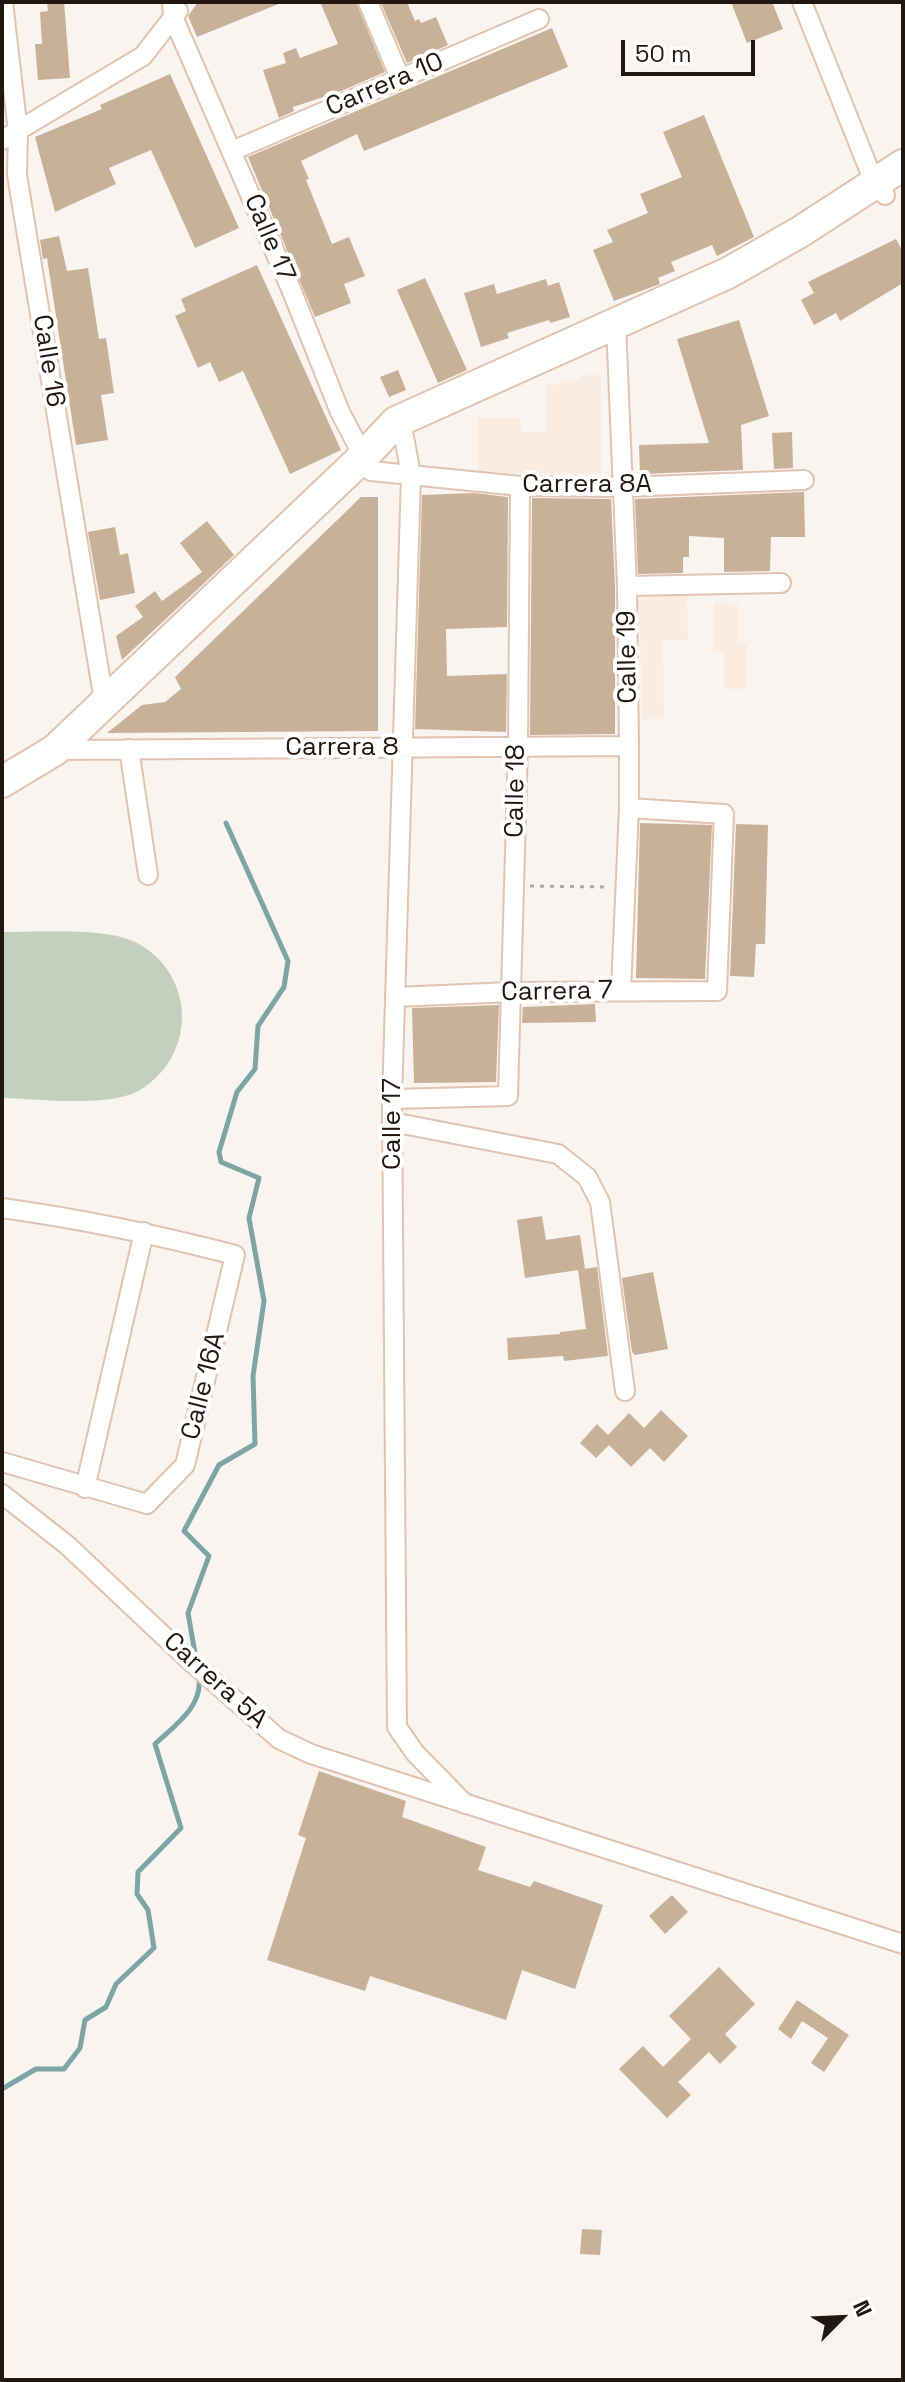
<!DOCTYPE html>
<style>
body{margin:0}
#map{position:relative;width:905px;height:2382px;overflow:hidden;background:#faf4f0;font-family:"Space Grotesk",sans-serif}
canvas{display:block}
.frame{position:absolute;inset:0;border:4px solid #221710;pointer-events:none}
.north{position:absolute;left:801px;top:2278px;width:80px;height:80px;-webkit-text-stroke:6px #fff;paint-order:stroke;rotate:66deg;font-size:22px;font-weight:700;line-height:32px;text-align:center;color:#221710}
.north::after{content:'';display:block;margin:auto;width:28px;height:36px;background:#221710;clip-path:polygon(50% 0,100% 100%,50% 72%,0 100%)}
.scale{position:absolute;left:621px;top:40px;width:134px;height:36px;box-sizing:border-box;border:4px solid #221710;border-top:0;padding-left:10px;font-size:24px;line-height:28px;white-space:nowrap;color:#221710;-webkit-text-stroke:6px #fff;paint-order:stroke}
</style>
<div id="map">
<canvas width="905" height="2382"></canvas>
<div class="frame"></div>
<div class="north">N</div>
<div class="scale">50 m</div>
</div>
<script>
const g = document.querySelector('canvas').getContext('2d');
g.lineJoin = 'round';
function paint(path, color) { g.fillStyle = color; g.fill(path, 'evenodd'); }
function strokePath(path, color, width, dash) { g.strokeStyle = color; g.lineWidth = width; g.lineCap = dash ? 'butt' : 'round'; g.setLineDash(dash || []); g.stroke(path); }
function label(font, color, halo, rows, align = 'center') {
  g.font = font + ' "Space Grotesk",sans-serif'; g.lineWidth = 8; g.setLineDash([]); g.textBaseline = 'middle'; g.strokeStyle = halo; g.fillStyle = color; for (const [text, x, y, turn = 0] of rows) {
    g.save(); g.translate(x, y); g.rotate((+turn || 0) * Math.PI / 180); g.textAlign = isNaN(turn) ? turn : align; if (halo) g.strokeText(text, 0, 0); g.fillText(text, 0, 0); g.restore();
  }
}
const built = new Path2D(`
 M581 375H601V474L478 473V418H521V432H547V384L560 385 563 380H581Z
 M687 594 688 640 663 641 664 719H642L639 595Z
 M714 603 738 604V642L747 643V689H724V652H713Z`);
const green = new Path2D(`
 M2 932C36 932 105 927 135 942 182 965 196 1023 167 1065 158 1077 144 1090 129 1095 93 1106 41 1099 2 1098Z`);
const stream = new Path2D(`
 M196 1659 188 1613 209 1556 184 1531 219 1465 255 1444 253 1376 264 1301 249 1218 259 1178 221 1162 219 1152 237 1092 255 1069 258 1026 284 987 288 961 226 823
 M2 2089 36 2069H64L80 2048 85 2020 106 2007 116 1984 154 1948 148 1910 137 1894 138 1872 181 1828 155 1744C174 1726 203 1707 199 1677`);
const building = new Path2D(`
 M47 2H64L70 78 38 80 35 44H42L40 12 48 11Z
 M198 2H281V3L197 37 188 16Z
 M320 2H356L385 72 339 92 293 107 294 111 279 118 263 70 286 63 283 53 296 48 300 58 338 44Z
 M407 2 415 21 419 19 421 23 436 17 448 45 407 63 381 3Z
 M731 2H772L783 29 747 43Z
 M552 28 568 67 364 151 357 134 301 161 309 179 306 180 332 244 349 237 365 276 344 284 351 303 315 317 248 157Z
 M170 74 239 228 195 248 151 150 109 168 116 184 55 212 35 137 102 109 100 105Z
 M704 115 754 237 717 256 712 245 671 262 675 271 658 278 660 284 614 301 593 250 613 242 607 230 648 213 640 194 682 177 663 132Z
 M59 236 67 271 88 268 99 339 106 338 114 393 101 395 108 440 76 445 47 258 43 259 40 240Z
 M896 239 903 252V283L840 321 836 313 814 325 801 300 814 293 808 282Z
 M257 265 341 450 290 474 243 371 219 382 210 362 198 368 175 316 186 311 181 299Z
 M425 278 467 370 438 383 397 290Z
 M546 279 548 286 559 282 570 317 550 323 549 320 507 333 509 338 481 347 464 293 494 284 497 294Z
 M739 320 769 416 741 425 743 470 640 474 639 445 709 443 677 339Z
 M398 370 406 390 389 397 380 377Z
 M792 432 793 468 774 469 772 433Z
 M804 492 805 537H771L770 571 724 572V538L689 536V557H683V573L638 574 635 499Z
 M474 493 508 497 507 627 446 629 447 676 507 674 506 732 415 729 422 495Z
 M361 497H378V731L107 733 142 705 165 702 181 689 175 677Z
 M532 498 611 499 615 586V734L530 735Z
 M207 521 234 555 122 660 116 636 143 617 135 606 155 591 162 601 202 572 180 543Z
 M115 527 120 555 128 553 135 593 100 600 88 532Z
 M640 823 712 825 705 979 636 978Z
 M736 824 768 825 765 944H756L754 977 730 976Z
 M595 1004 596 1022 522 1023 523 1007Z
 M499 1005 496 1082 414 1083 412 1008Z
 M542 1216 546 1240 580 1235 585 1269 525 1278 517 1220Z
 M597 1267 608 1356 564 1361 563 1356 508 1360 507 1338 560 1334V1332L586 1329 578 1270Z
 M653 1272 668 1349 635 1355 632 1352 622 1278Z
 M661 1410 688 1436 664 1462 650 1448 631 1467 609 1445 596 1458 580 1443 597 1424 608 1435 629 1413 644 1428Z
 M319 1771 406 1801 402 1817 486 1847 478 1870 530 1887 534 1881 603 1905 575 1989 522 1970 506 2020 370 1976 365 1991 267 1960 306 1838 298 1835Z
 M672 1895 688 1912 665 1934 649 1916Z
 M719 1967 755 2004 725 2034 737 2047 720 2064 709 2052 678 2082 691 2095 667 2118 619 2069 643 2046 663 2067 691 2039 669 2016Z
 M797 2000 849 2035 824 2072 811 2063 828 2038 802 2021 791 2039 778 2029Z
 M582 2229 602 2230 600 2255 580 2254Z`);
const path = new Path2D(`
 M530 886 606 887`);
const minor = new Path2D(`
 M3 2 18 132 17 175 105 707
 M172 2 173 17 291 289 340 412 371 471 520 486 624 487 804 480
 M368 2 400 78
 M802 2 874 182 885 195
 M2 140 143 56 178 11
 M232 151 539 19
 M616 324 627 586 629 746V808L621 990
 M396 422 404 437 411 475 392 1099 397 1727 415 1753 465 1804
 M627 586 781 583
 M129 749 148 875
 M56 750 629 746
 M396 997 511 992 717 991 724 814 629 808
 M392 1099 508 1096 518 746 520 486
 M392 1122 558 1154 587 1177 600 1202 625 1391
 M2 1208C81 1219 158 1235 235 1255L185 1465 147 1504 2 1462
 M85 1488 144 1232
 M2 1494 67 1545 188 1659 279 1739 311 1754 903 1944`);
const primary = new Path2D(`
 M2 782 55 750 362 458 396 422 728 273 800 232 903 165`);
const streetNames = [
 ["Carrera 10",385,85,-23],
 ["Calle 17",269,238,67],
 ["Calle 16",48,361,81],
 ["Carrera 8A",587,485],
 ["Calle 19",628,657,-91],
 ["Carrera 8",342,748],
 ["Calle 18",516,791,-89],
 ["Carrera 7",557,992,-1],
 ["Calle 17",393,1124,-90],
 ["Calle 16A",204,1386,-76],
 ["Carrera 5A",215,1681,42]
];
paint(built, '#fbece2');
paint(green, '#c2d1bd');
strokePath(stream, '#7da5a5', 5);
paint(building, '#c9b099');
strokePath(minor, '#e1c3b0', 22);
strokePath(primary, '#e1c3b0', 34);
strokePath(path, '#b0a8a3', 3, [4, 6]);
strokePath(minor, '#fff', 18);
strokePath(primary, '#fff', 30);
label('26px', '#221710', '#fff', streetNames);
</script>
